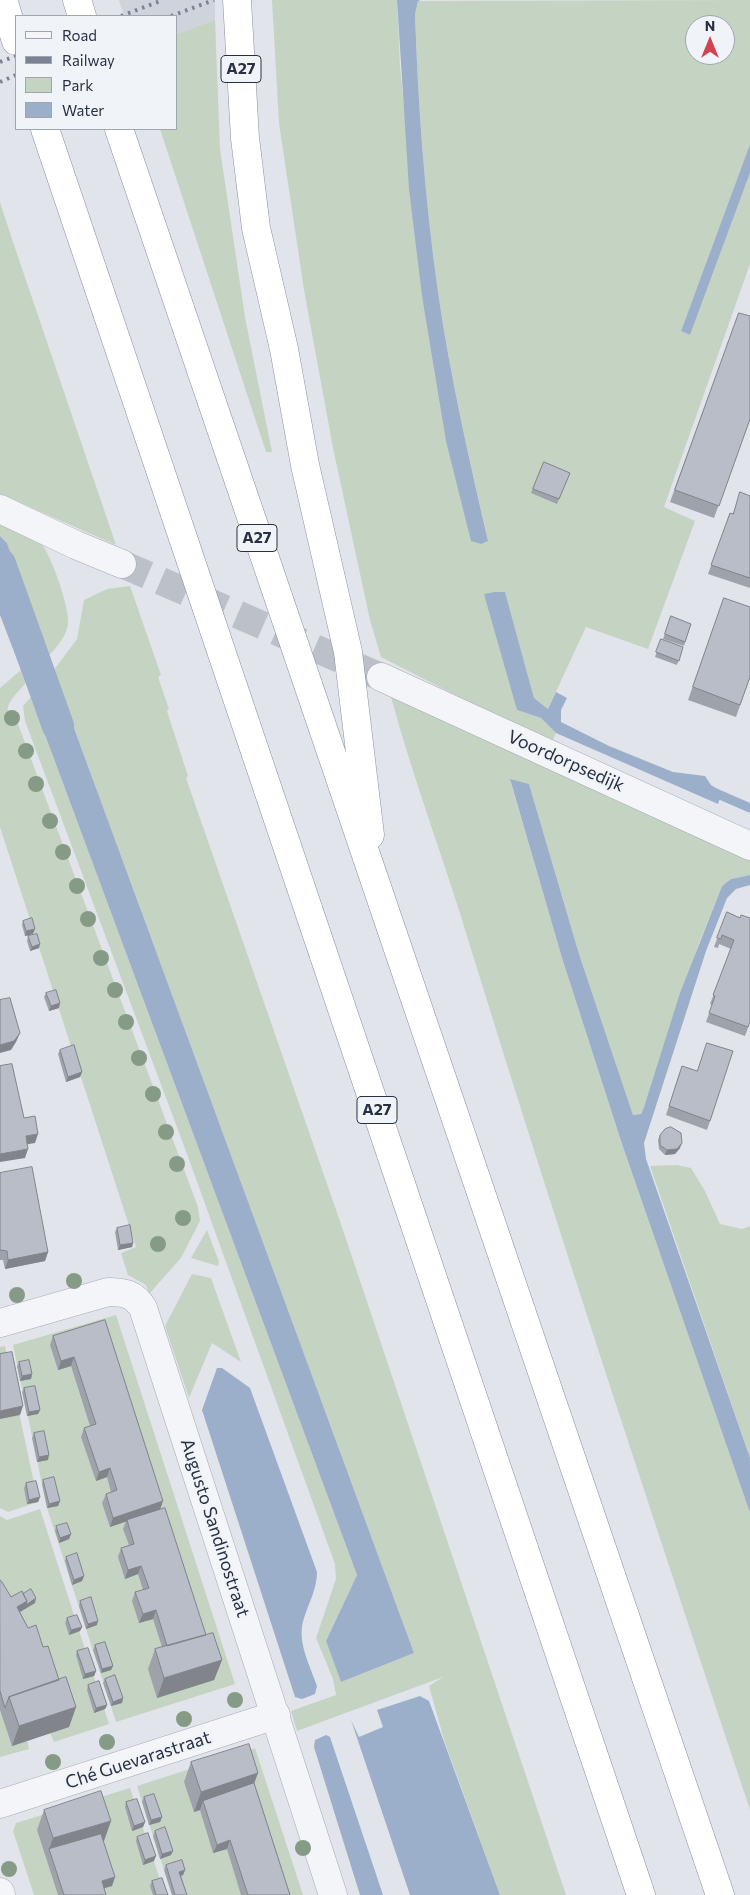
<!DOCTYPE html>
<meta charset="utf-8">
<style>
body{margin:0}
#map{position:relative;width:750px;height:1895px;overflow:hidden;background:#e1e4ea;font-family:Commissioner,sans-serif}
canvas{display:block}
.legend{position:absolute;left:15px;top:15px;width:162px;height:115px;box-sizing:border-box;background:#f0f3f7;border:1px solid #a0a5af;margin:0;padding:6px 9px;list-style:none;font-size:15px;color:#283042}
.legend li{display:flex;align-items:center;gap:10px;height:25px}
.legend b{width:25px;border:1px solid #a0a5af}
.north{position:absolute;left:685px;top:15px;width:50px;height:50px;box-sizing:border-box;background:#f0f3f7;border:1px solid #a0a5af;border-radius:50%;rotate:0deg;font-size:14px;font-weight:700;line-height:20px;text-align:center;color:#283042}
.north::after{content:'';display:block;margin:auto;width:18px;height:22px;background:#d34250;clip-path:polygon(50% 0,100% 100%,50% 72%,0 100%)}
</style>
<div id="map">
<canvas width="750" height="1895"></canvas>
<ul class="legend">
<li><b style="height:6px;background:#f4f5f8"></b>Road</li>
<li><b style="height:6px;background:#7a8294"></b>Railway</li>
<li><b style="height:14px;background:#c5d4c2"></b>Park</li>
<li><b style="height:14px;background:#9bafcb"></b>Water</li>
</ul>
<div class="north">N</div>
</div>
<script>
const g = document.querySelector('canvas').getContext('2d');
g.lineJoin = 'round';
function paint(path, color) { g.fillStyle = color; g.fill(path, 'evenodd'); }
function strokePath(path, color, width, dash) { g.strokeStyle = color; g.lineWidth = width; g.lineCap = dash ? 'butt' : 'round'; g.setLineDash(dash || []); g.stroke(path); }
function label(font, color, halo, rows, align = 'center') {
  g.font = font + ' Commissioner,sans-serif'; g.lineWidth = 4; g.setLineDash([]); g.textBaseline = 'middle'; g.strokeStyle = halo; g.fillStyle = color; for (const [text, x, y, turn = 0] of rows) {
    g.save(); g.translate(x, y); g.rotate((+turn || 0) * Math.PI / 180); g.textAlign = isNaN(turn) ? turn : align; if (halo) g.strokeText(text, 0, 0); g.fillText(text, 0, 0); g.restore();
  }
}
const built = new Path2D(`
 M119 0H215V20L176 34V16H124Z`);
const green = new Path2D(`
 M272 0H397L400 66 422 296 488 540C469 458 450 376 438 292 425 200 418 107 415 14L418 1 750 0V144L681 331 690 335 750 173V264L664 507 695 521 648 649 586 627 548 709 534 698 505 593 517 710 541 718 556 733 551 744 381 657 370 620 333 448 304 290 279 123ZM695 25H725V55H695Z
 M215 20 220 149 245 317 272 452H266L160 129H176V34Z
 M0 202 11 236 116 545 0 494Z
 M0 521C12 527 27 532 38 540 50 549 71 611 68 625 65 639 56 647 48 657L7 543 0 536Z
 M130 586 161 675 158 677 169 709 167 711 188 776 186 778 341 1224 566 1895H500L444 1740 429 1686 443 1677 297 1731 291 1711 336 1695 333 1679 316 1638 336 1579 335 1564 187 1154 25 721 23 706 31 697 357 1575 326 1641 341 1682 414 1653 53 671 77 639 84 600 107 589Z
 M21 670 26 683C21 689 6 702 8 711 9 715 15 720 18 724L198 1207 200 1221 181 1258 149 1294 146 1285 128 1275 121 1253 136 1247 0 827V688Z
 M391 697 750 855V875L731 879 722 886 699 943 644 1107 641 1114 633 1115 579 954 529 784 510 780 562 958 622 1144 750 1513V1810C655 1524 560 1238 471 949 446 865 414 782 391 697Z
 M677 1165 691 1168 705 1191 720 1224 742 1229 750 1226V1458L650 1166Z
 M207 1230 219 1262 218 1266 191 1258Z
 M192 1274 211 1278 241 1362 212 1343 189 1398 165 1326Z
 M116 1315 235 1684 116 1722 47 1508 13 1345Z
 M5 1346 38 1502 8 1512 0 1508V1347Z
 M40 1509 109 1724 54 1742 50 1733 27 1740 29 1749 0 1757V1516L7 1520Z
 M255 1748 303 1895H172L137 1786Z
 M130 1788 165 1895H34L13 1831 16 1823Z`);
const water = new Path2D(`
 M397 0H421L418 1 415 14C418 107 425 200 438 292 450 376 469 458 488 541L481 544 471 541 446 441 422 296 409 189Z
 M750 144V173L690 335 681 331Z
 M0 536 7 543 48 657 26 683 0 615Z
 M495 592H505L534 698 548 709 556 692 567 698 561 710V722L609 746 673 772 705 776 711 785 722 792 718 804 556 733 541 718 517 710 484 594Z
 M53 671 414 1653 341 1682 326 1641 357 1575 31 697Z
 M510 779 529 784 579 954 633 1115 641 1114 644 1107 680 993 722 886 731 879 750 875V885L736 889 727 898 706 951 644 1143 646 1159 750 1458V1513L622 1144 562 958Z
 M217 1368H222L250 1388 317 1572C317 1589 309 1602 304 1618 296 1641 310 1665 317 1686L315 1694 302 1699 295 1697 202 1410Z
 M420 1696 429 1701 500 1895H410L351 1720 359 1737 383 1727 377 1710Z
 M326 1735 330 1737 383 1895H360L314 1747 315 1740Z`);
const pier = new Path2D(`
 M49 655 50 659 28 685H24Z
 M51 669H54L29 699V695Z`);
const stream = new Path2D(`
 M711 791 750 808`);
const canal = new Path2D(`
 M0 564 58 726`);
const streetTunnel = new Path2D(`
 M122 564 381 677`);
const street = new Path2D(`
 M0 509 76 545 122 564
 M381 677 750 846
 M0 1323 108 1292C125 1292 134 1294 143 1308L333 1895
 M0 1804 276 1715
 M0 1892 1 1895`);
const highway = new Path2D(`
 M3 0 16 41
 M77 0 82 16
 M237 0 245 138 256 228 284 349 305 465 348 652 370 835
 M45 129 641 1895
 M119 129 720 1895`);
const rail = new Path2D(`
 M121 16 163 0
 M171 16 214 0
 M0 62 16 56
 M0 82 16 75`);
const trees = [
 [12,718],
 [26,751],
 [36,784],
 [50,821],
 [63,852],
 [77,886],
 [88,919],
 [101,958],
 [115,990],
 [126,1022],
 [139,1058],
 [153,1094],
 [166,1132],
 [177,1164],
 [183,1218],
 [158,1244],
 [74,1281],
 [17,1295],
 [235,1700],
 [184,1719],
 [107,1742],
 [53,1762],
 [303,1848],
 [9,1869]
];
const wall = new Path2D(`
 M739 313 750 419 714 518 670 502Z
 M544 462 570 473 557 504 531 493Z
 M750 496V588L708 574 730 513 732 514Z
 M724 598 750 677 736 717 688 700Z
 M671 616 691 624 684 646 663 639Z
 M661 639 683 647 677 665 655 657Z
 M727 912 740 918 750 1022 745 1036 706 1022 712 1005 710 1004 731 949 719 944 718 948 714 947Z
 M23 921 33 934 25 936 22 925Z
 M28 936 39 948 30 951 27 941Z
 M46 993 59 1008 49 1011 44 997Z
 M60 1050 82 1072 80 1077 66 1082 58 1054Z
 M679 1075 710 1121 707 1130 666 1115Z
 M660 1135 680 1148 675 1154 665 1155 659 1149 658 1140Z
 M0 1173 48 1252 45 1261 5 1269 3 1260H0Z
 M117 1228 133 1243 132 1247 118 1250 115 1232Z
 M105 1320 160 1510 206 1635 222 1660 214 1680 157 1698 148 1669 155 1649 162 1647 153 1619 139 1623 132 1601 135 1592 143 1590 138 1574 125 1579 118 1557 121 1548 129 1545 123 1529 126 1521 110 1527 102 1503 106 1494 111 1492 107 1477 96 1481 81 1437 84 1428 90 1426 71 1366 58 1370 50 1345 53 1336Z
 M19 1362 32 1374 31 1379 20 1381 17 1366Z
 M24 1388 40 1410 38 1414 27 1416 22 1392Z
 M34 1433 48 1460 37 1462 32 1438Z
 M43 1480 60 1501 58 1506 47 1508 42 1484Z
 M26 1483 40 1497 38 1502 27 1504 24 1488Z
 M56 1526 71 1534 69 1539 59 1543 55 1531Z
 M66 1557 84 1576 82 1581 72 1585 65 1561Z
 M0 1580 11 1597 23 1594 35 1603 20 1612 28 1628 43 1647 59 1680 76 1707 69 1727 12 1746 0 1710Z
 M80 1601 97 1625 86 1629 79 1606Z
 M67 1618 82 1627 80 1631 69 1635 65 1623Z
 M95 1645 113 1666 111 1670 101 1673 93 1650Z
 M77 1651 96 1671 94 1676 83 1679 76 1655Z
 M105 1679 123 1698 122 1703 111 1706 103 1683Z
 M88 1685 107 1705 105 1709 94 1713 87 1690Z
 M191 1762 254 1783 290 1895H241L227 1849 213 1853 200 1810 194 1812 184 1782Z
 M144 1797 162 1817 160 1822 149 1825 142 1802Z
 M126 1802 145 1822 143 1827 132 1831 125 1807Z
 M44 1810 111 1821 103 1841 115 1877 112 1886 104 1888 106 1895H58L37 1830Z
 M155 1831 171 1855 160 1859 153 1836Z
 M137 1837 154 1861 143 1865 136 1841Z
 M166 1865 185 1870 183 1875 181 1876 187 1895H172L164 1870Z
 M152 1881 168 1895H153L150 1886Z`);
const shadedWall = new Path2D(`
 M35 929 33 934 25 936 26 931Z
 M40 944 39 948 30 951 32 947Z
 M60 1003 59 1008 49 1011 51 1006Z
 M20 1033 16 1042 11 1050 0 1053V1045Z
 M82 1072 80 1077 66 1082 68 1077Z
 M38 1134 35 1143 23 1145 26 1136Z
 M682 1143 680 1148 675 1154 665 1155 667 1150Z
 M28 1149 25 1158 0 1162V1154Z
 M133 1243 132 1247 118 1250 120 1245Z
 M48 1252 45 1261 5 1269 8 1260Z
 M74 1357 71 1366 58 1370 61 1361Z
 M32 1374 31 1379 20 1381 22 1376Z
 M23 1406 20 1415 0 1419V1411Z
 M40 1410 38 1414 27 1416 29 1412Z
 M49 1455 48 1460 37 1462 39 1457Z
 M110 1468 107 1477 96 1481 99 1472Z
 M40 1497 38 1502 27 1504 29 1500Z
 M60 1501 58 1506 47 1508 49 1504Z
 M163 1501 160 1510 110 1527 113 1518Z
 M71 1534 69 1539 59 1543 60 1538Z
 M141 1566 138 1574 125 1579 128 1570Z
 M84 1576 82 1581 72 1585 74 1580Z
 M36 1598 35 1603 13 1616 17 1607 27 1601Z
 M156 1610 153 1619 139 1623 143 1614Z
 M98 1621 97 1625 86 1629 88 1624Z
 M82 1627 80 1631 69 1635 71 1630Z
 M222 1660 214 1680 157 1698 164 1678Z
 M113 1666 111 1670 101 1673 102 1669Z
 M96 1671 94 1676 83 1679 85 1674Z
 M123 1698 122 1703 111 1706 113 1702Z
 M107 1705 105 1709 94 1713 96 1708Z
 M76 1707 69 1727 12 1746 19 1726Z
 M258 1773 251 1792 203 1801 200 1810 194 1812 201 1792Z
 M162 1817 160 1822 149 1825 151 1820Z
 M111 1821 104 1841 51 1856 49 1849 46 1858 53 1838Z
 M145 1822 143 1827 132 1831 134 1826Z
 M230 1840 227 1849 213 1853 217 1845Z
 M173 1851 171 1855 160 1859 162 1854Z
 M156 1856 154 1861 143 1865 145 1860Z
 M185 1870 183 1875 178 1877 179 1872Z
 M115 1877 112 1886 98 1890 102 1881Z`);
const building = new Path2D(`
 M739 313 750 316V419L719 506 675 490Z
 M544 462 570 473 559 499 533 489Z
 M740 492 750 496V578L711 565 730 513 733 514Z
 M724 598 750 607V677L740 705 693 687Z
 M671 616 691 624 685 642 665 634Z
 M661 639 683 647 679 661 656 652Z
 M727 912 740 918 741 915 750 918V1022L748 1027 709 1013 715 996 713 995 734 940 722 935 721 939 717 938Z
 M32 918 35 929 26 931 23 921Z
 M37 934 40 944 32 947 28 936Z
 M56 990 60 1003 51 1006 46 993Z
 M10 998 20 1033 14 1041 0 1045V1000Z
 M707 1043 733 1051 710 1121 669 1106 682 1066 697 1071Z
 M74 1045 82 1072 68 1077 60 1050Z
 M12 1064 24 1118 35 1116 38 1134 26 1136 28 1149 0 1154V1066Z
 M671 1127 681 1133 682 1143 677 1149 667 1150 660 1145V1135L665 1129Z
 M32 1167 48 1252 8 1260 7 1251 0 1250V1173Z
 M130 1225 133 1243 120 1245 117 1228Z
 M105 1320 163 1501 113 1518 106 1494 117 1490 110 1468 99 1472 84 1428 96 1424 74 1357 61 1361 53 1336Z
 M12 1352 23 1406 0 1411V1354Z
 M29 1360 32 1374 22 1376 19 1362Z
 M35 1386 40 1410 29 1412 24 1388Z
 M44 1431 49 1455 39 1457 34 1433Z
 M54 1477 60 1501 49 1504 43 1480Z
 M36 1481 40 1497 29 1500 26 1483Z
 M165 1508 206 1635 167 1646 156 1610 143 1614 135 1592 149 1588 141 1566 128 1570 121 1548 134 1544 127 1520Z
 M67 1523 71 1534 60 1538 56 1526Z
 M77 1553 84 1576 74 1580 66 1557Z
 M0 1580 2 1582 11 1597 22 1591 27 1601 17 1607 28 1628 36 1625 43 1647 48 1646 59 1680 9 1697 5 1708 0 1691Z
 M31 1589 36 1598 26 1605 27 1601 23 1594Z
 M91 1597 98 1621 88 1624 80 1601Z
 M77 1615 82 1627 71 1630 67 1618Z
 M213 1633 222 1660 164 1678 155 1649Z
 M105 1642 113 1666 102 1669 95 1645Z
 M88 1648 96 1671 85 1674 77 1651Z
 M115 1675 123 1698 113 1702 105 1679Z
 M66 1677 76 1707 19 1726 9 1697Z
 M99 1681 107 1705 96 1708 88 1685Z
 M249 1744 258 1773 201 1792 191 1762Z
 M254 1783 290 1895H248L230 1840 217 1845 203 1801Z
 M101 1791 111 1821 53 1838 44 1810Z
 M154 1794 162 1817 151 1820 144 1797Z
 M137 1799 145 1822 134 1826 126 1802Z
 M165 1827 173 1851 162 1854 155 1831Z
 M148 1833 156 1856 145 1860 137 1837Z
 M101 1834 115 1877 102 1881 106 1895H64L49 1849Z
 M182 1860 185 1870 179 1872 187 1895H175L166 1865Z
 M162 1878 168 1895H156L152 1881Z`);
const shields = [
 [241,69,40],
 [257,538,40],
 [377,1110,40]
];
const shieldNames = [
 ["A27",241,69],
 ["A27",257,538],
 ["A27",377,1110]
];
const streetNames = [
 ["Voordorpsedijk",566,761,24],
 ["Augusto Sandinostraat",215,1528,72],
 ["Ché Guevarastraat",138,1760,-18]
];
paint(built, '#cfd3dc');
paint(green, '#c5d4c2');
paint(water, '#9bafcb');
paint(pier, '#e1e4ea');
strokePath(stream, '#9bafcb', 9);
strokePath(canal, '#9bafcb', 32);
strokePath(streetTunnel, '#bcc0c8', 28, [28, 14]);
strokePath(street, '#a6aab4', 29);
strokePath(highway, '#8890a1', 29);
strokePath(street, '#f4f5f8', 28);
strokePath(highway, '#fff', 28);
strokePath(rail, '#7a8294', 4, [2.5, 5]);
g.fillStyle = '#869b86';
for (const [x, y] of trees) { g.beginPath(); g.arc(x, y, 8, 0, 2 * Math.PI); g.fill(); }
paint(wall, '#9ea3ab');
paint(shadedWall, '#81848b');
paint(building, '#b8bdc7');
strokePath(building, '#81848b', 1);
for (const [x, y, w] of shields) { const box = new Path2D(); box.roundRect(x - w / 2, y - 13.5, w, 27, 4); g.fillStyle = '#f0f3f7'; g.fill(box); strokePath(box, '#283042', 1); }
label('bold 16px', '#283042', null, shieldNames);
label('18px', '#283042', '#f0f3f7', streetNames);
</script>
